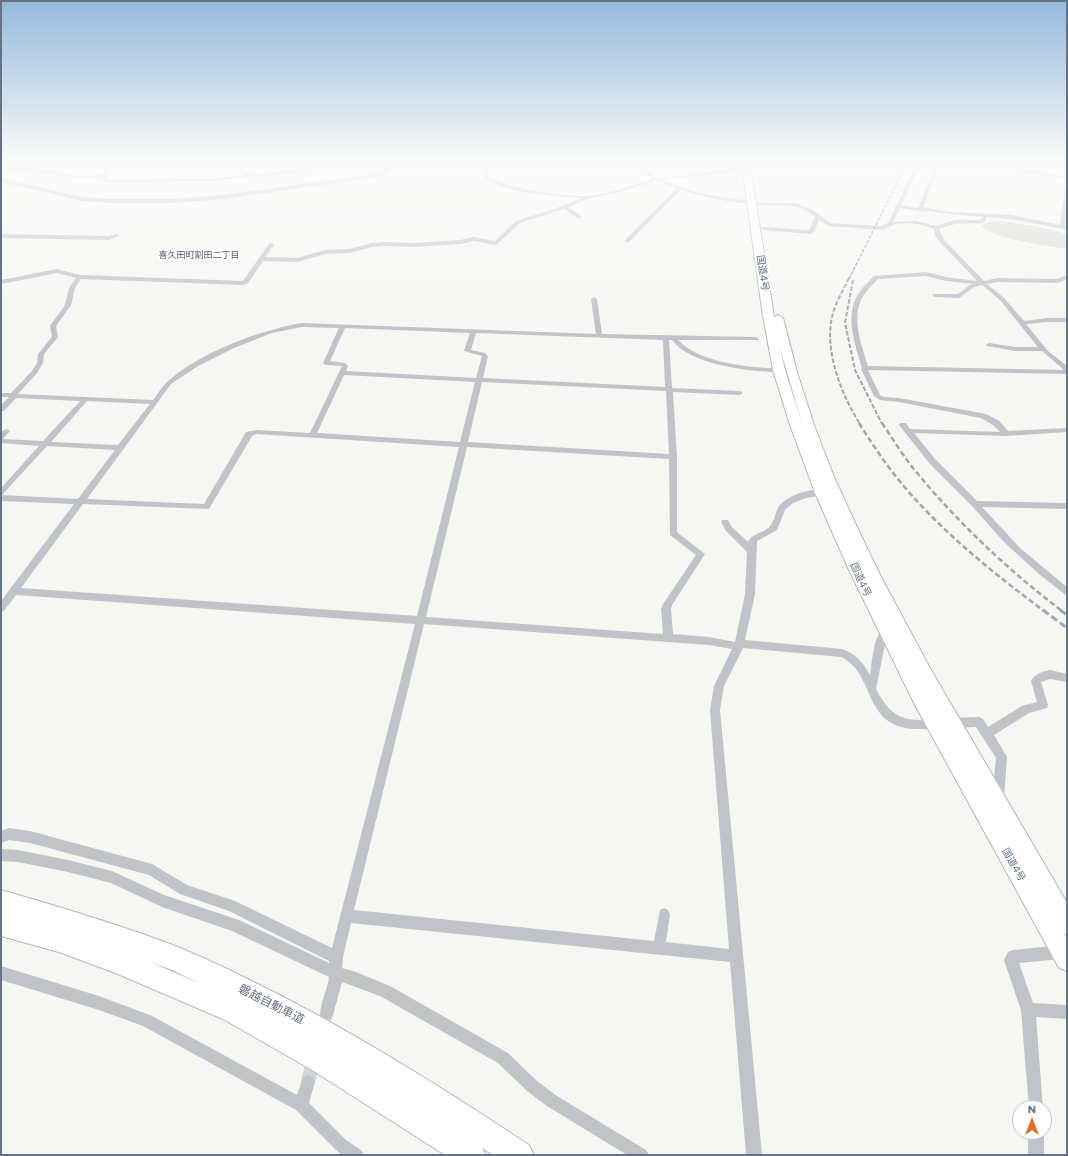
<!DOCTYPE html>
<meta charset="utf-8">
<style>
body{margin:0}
#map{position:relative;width:1068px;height:1156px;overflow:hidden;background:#f6f7f3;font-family:Poppins,sans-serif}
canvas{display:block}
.frame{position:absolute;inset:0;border:2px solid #667384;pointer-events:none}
.north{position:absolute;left:1012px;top:1100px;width:40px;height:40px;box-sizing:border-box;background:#fff;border:1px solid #c2c7ce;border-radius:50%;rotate:0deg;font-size:11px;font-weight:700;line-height:16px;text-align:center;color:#667384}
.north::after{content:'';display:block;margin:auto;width:14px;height:18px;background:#df692b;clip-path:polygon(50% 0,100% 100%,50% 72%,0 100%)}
</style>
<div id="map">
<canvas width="1068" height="1156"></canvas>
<div class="frame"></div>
<div class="north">N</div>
</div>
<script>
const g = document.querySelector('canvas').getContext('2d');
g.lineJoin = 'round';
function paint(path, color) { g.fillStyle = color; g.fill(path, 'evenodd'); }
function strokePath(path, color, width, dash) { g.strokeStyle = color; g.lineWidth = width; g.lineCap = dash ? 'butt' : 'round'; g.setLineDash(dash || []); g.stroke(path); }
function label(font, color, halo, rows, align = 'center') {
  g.font = font + ' Poppins,"Noto Sans JP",sans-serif'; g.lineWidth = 4; g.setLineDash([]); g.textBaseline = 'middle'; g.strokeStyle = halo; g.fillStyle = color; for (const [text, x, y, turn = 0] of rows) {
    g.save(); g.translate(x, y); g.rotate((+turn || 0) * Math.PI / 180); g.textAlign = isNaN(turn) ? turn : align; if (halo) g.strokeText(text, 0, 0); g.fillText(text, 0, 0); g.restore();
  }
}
const green = new Path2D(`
 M999 221 1035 226 1067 234V249C1048 246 994 239 981 226L989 222Z`);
const river = new Path2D(`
 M388 165H396L387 173 372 178 223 199 173 203H112L82 201 1 182V178L82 197 112 199H173L223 195 372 174 382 170Z`);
const minorTunnel = new Path2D(`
 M308 1082 314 1058`);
const minor = new Path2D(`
 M14 165H19L17 168C23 168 30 168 36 169 58 171 82 181 104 173L106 165H110L107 180 210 179 244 175 239 171 237 165H241L243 170 248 175 302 170 304 169V165H325L308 169V171L302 172 210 181 107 182 102 181 103 177 81 179 37 171 1 170V168H13Z
 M165 165 181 167 203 165 181 169Z
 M445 165H449V170H445Z
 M469 165H473V169H469Z
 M484 165H488L489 177C509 189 566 197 589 196 610 194 632 185 652 179L636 165H641L656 178 691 175 737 167H747L749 169C720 173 691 177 662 180L699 193 760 203H796L813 210 830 223 881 226 888 223 916 165H920L901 205 918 208 936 165H940L923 207 950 212 1012 215 1060 225 1065 186 1067 185V206L1065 226H1067V230L1012 219 985 217 987 218 984 223 955 224 939 229 944 240 984 281 997 278 1057 279 1067 275V279L1058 283 997 282 987 284 1004 298 1024 321 1047 318H1067V322H1047L1026 324 1048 351 1067 366V374L868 370 880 395 884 397 899 398 986 414 999 421 1008 431 1067 428V432L1006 436 914 433 936 460 977 501 1067 503V509L982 507 1021 549 1067 587V596L1039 574 1004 542 972 506 930 464 899 425 900 423H906L910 429 1000 432 993 425 981 418 899 402 880 400 874 396 861 369 862 368C856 348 846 321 855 300 859 291 867 283 874 276L926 272 946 277 977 281 940 242 935 235 934 229 922 225 909 223 896 224 882 230 829 226 819 220 814 232 811 234 764 230 761 228 762 227 809 230 815 217C797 201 782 207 760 205 734 203 706 198 681 190L629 242H625V240L677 188 655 181 616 193 590 198 568 207 581 216V218H577L564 209 520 223 496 245 474 241 460 244 414 247 384 246 372 247 350 253 325 254 297 262 263 261 248 283 243 285 81 279 75 288 71 305 56 326 58 337 44 354 43 363 37 373 18 394 153 400C158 394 162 386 168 381 201 352 260 330 302 323L596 334 591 299 594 297 597 299 602 334 756 337 759 339 758 340H678C698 361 739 366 766 368 775 368 784 368 793 370L794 371C789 375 780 373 773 372 746 371 689 364 672 340H669L672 388 740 391 743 393 740 395 673 392 677 457V531L678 533 705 554 672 605 671 609 673 634 709 637 735 642 745 594 747 552 726 531 721 522 722 520H728L732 527 748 542C753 532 764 534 770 526 775 521 775 512 779 506 788 495 811 487 825 491L826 493 825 495 806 498 793 503 785 510 777 530 757 541 755 594 745 640 842 649C856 654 863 662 870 675 872 664 874 624 889 629L891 632 886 639 876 689C886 708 896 720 919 720 926 720 934 718 941 721L942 724 941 727C933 730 924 729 916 729 862 728 876 673 841 657L743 648 724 686 720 710 762 1155H746L730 962 351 923 343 957 342 968 356 972 390 986 508 1053 537 1081 557 1096 646 1150 649 1155H627L547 1106 527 1091 498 1063 380 996 342 982 333 1015 331 1020 326 1022 321 1020C317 1010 328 989 329 977L232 931 162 907 111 883 68 872 18 862 1 861V849L18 850 68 860 112 871 164 895 239 920 329 963V961L229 911 180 894 149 875 30 843 9 840 1 843V831L9 828 30 831 152 864 187 885 235 901 332 948 415 624 16 595 4 611 1 612V601L74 504 1 501V488L39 446 1 443V432L6 429 10 431 3 439 43 441 80 401 16 398 4 411H1V405L9 397H1V393H11L32 371 37 363 38 354 52 337 50 326 65 305 69 288 76 278 57 273 1 284V280L57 269 80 275 243 281 269 244 271 243 274 245 265 257 297 258 325 250 350 249 372 243 384 242 414 243 460 240 474 237 495 241 516 221 554 209 582 198C557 196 504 194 485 178ZM900 208 925 212 927 211 950 214 983 217 980 220H955L936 226 916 221 893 222ZM926 276 946 281 974 284 970 285 958 294H933L932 295 935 297 959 298 974 287 982 285 1000 300 1038 347H1015L989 343 986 345 987 346 1015 351H1042L1064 370 868 366C862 347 851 318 862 298 866 291 872 285 878 279ZM302 327 339 328 323 363 326 365 342 366 310 433 256 430 246 432 204 504 87 499 171 384 198 366 234 348 272 333ZM345 328 470 333 464 351 482 356 476 378 346 371 348 366 345 363 330 361ZM476 333 663 340 665 387 483 378 488 356 485 353 471 350ZM344 375 475 382 460 442 317 433ZM482 382 666 391 669 454 468 442ZM87 401 150 404 118 445 51 442ZM256 434 459 447 417 616 21 588 83 504 209 509 252 436ZM47 446 115 450 78 499 2 495ZM467 447 669 459 670 535 696 555 663 604 661 609 663 634 426 617ZM424 624 709 645 732 649 714 686 710 710 729 949 666 942 670 914 668 910 664 908 660 910 654 941 354 910Z
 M984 165H996L1067 177V179Z
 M1 234 108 236 116 234 119 236 108 240 1 238Z
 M1050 670 1067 674V682L1050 679 1041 682 1048 705 1047 708 1029 713 994 735 1007 757 1004 797 1002 801 998 802 994 801 992 797 996 758 976 727 950 728 946 726 945 723 946 720 950 718 979 717 983 719 988 727 1022 706 1037 702 1031 681C1035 674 1043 671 1050 670Z
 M1062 945 1067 948V957L1062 959 1019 963 1033 1003 1067 1005V1019L1036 1017 1043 1108H1029L1021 1010 1004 960 1008 952 1013 950Z
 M1 966 99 996 152 1016 297 1095 303 1077 308 1075 313 1077 315 1082 309 1103 346 1140 361 1150 364 1155H342L336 1150 296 1110 143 1026 99 1010 1 980Z
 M1028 1132H1044V1155H1028Z`);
const trunk = new Path2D(`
 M742 165H750L774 317 778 315 783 318 797 372 814 425 834 477 857 527 881 577 931 670 1067 903V935L1064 933 1067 939V971L1059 968 915 705 849 570 815 493 789 422 773 370 762 310ZM779 345 802 423 785 370Z`);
const motorway = new Path2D(`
 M1 890C47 903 92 917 137 932 153 938 169 943 185 950 307 1003 419 1072 529 1145L534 1155H493L482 1148 486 1155H445L312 1070 223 1019 118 974 62 953 1 936ZM150 962 172 970 201 984Z`);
const railFar3 = new Path2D(`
 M849 279 906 165`);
const railFar2 = new Path2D(`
 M849 278C843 291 835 303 832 317 824 351 842 396 860 424
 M853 280 845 323 855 370 882 424`);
const railFar1 = new Path2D(`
 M859 423C874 447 889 469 907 490 947 536 996 575 1044 611
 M882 423C892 438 902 454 913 468 957 522 1007 569 1062 611`);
const rail = new Path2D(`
 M1043 610 1067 628
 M1060 610 1067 615`);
const farNeighbourhoodnames = [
 ["喜久田町割田二丁目",199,256]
];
const streetNames = [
 ["国道4号",762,273,82],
 ["国道4号",860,580,65],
 ["国道4号",1013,865,60]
];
const nearStreetnames = [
 ["磐越自動車道",271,1005,27]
];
paint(green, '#d5dbd3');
paint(river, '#bac3c9');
strokePath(minorTunnel, '#d2d6d7', 14, [14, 7]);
strokePath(trunk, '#b3b6ba', 2);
strokePath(motorway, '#b3b6ba', 2);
paint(minor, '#c0c3c7');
paint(trunk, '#fff');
paint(motorway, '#fff');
strokePath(railFar3, '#a1a6ad', 1.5, [3.5, 1.5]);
strokePath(railFar2, '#a1a6ad', 2, [4.5, 2]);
strokePath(railFar1, '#a1a6ad', 2.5, [5.5, 3]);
strokePath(rail, '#a1a6ad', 3, [7, 3.5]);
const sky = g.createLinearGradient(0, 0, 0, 327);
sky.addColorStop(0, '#95badc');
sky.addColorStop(0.5, '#fbfbfa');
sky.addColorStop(1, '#fbfbfa00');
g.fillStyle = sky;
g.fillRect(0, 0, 1068, 327);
label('9px', '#545d69', '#fff', farNeighbourhoodnames);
label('10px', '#667384', '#fff', streetNames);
label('12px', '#667384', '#fff', nearStreetnames);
</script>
